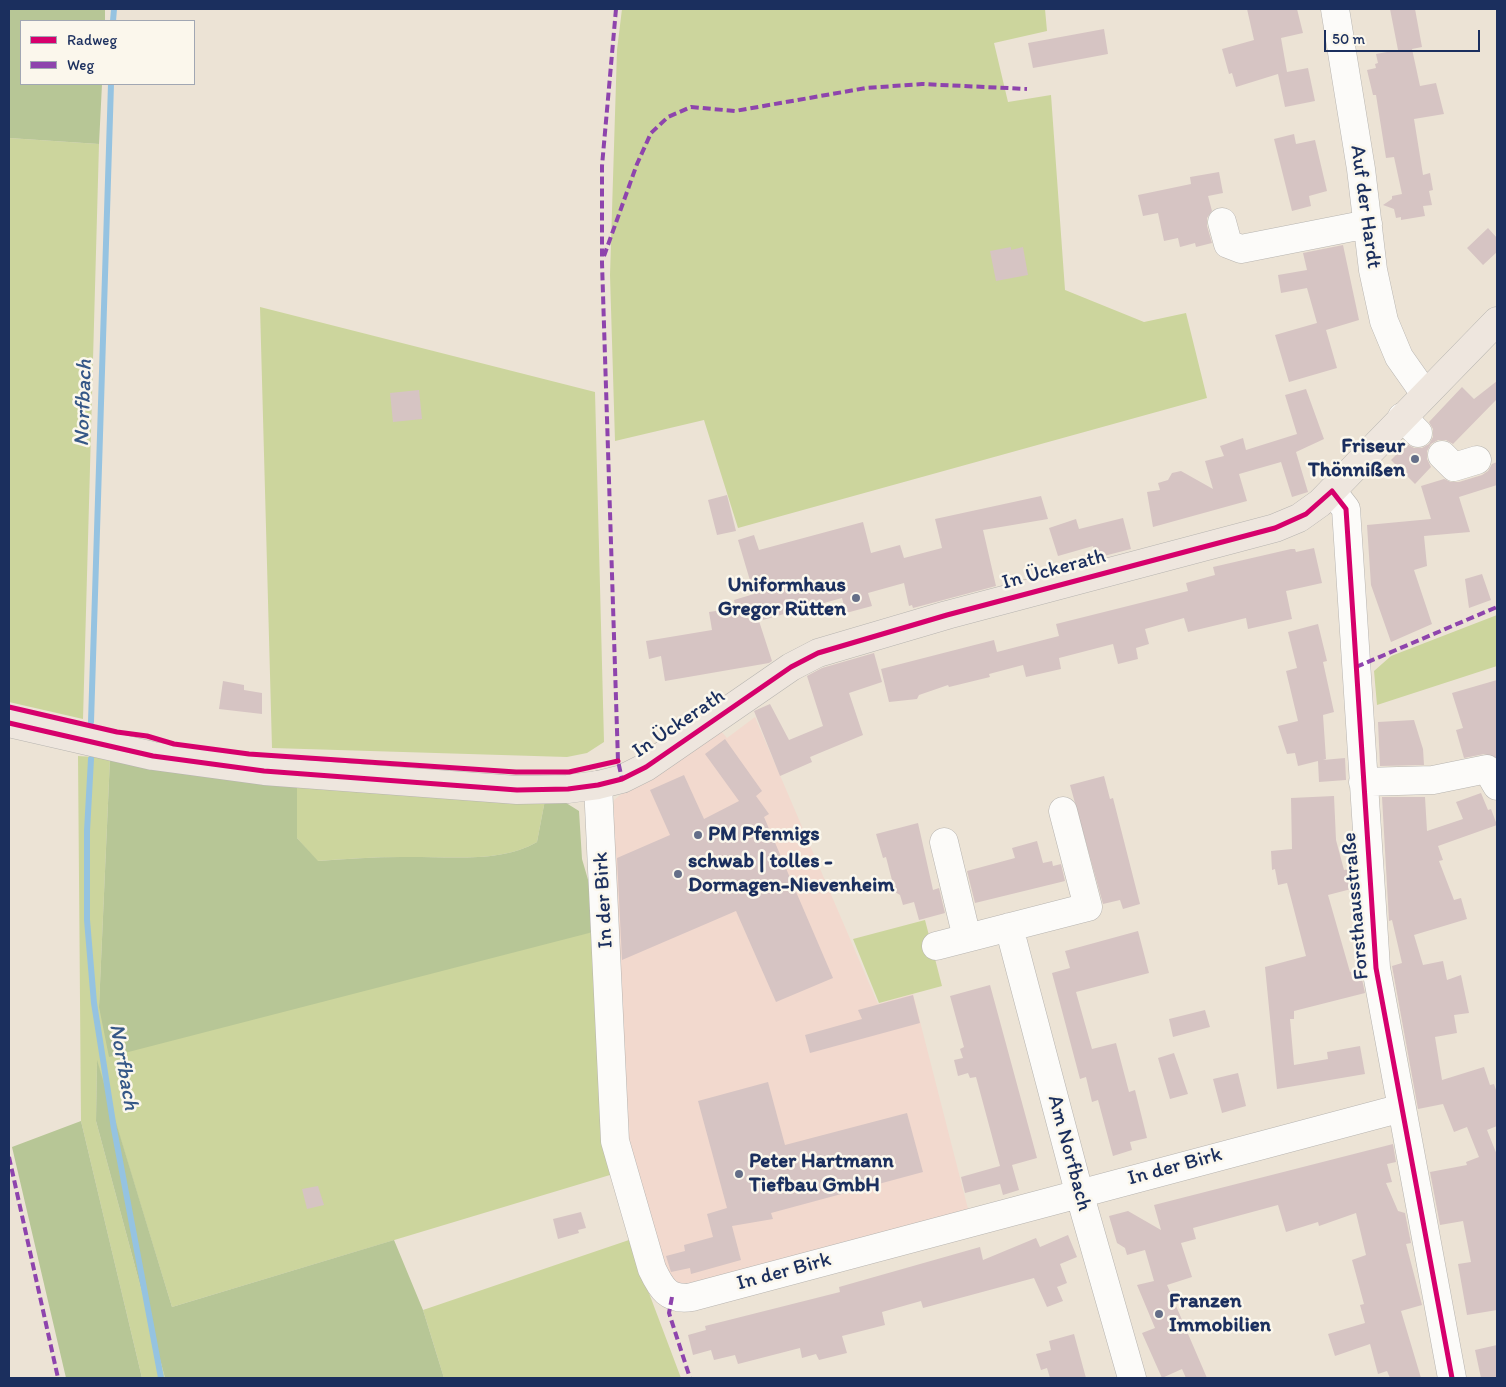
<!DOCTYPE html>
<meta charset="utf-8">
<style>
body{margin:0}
#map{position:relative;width:1506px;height:1387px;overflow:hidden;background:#ece3d5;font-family:Itim,sans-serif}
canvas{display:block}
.frame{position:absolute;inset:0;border:10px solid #1b2f5e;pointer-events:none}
.legend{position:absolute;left:20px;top:20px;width:175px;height:65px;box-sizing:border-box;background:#fbf7ec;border:1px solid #a1a7b3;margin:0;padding:6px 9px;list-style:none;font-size:15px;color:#1b2f5e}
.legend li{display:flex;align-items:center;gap:10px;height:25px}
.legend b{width:25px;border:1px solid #a1a7b3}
.scale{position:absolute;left:1324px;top:30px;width:156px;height:22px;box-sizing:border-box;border:2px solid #1b2f5e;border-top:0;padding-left:6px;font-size:15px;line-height:18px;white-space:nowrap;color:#1b2f5e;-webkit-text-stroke:4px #fbf7ec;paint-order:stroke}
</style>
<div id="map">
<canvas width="1506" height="1387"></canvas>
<div class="frame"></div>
<ul class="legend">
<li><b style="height:6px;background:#d6006c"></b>Radweg</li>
<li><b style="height:6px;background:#8e44ad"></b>Weg</li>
</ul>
<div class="scale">50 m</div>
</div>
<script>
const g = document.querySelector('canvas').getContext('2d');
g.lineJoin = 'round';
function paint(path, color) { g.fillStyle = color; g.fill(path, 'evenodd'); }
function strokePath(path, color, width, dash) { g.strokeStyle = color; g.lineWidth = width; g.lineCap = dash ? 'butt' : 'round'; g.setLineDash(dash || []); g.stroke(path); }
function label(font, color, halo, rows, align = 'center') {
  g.font = font + ' Itim,sans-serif'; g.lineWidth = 5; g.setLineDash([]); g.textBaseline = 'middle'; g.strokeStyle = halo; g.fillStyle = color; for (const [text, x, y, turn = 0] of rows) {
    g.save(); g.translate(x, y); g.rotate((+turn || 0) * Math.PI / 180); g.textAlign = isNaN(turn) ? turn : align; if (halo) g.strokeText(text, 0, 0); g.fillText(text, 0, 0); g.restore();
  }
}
const built = new Path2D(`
 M755 717 878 1004 913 994 968 1209 687 1288 667 1281 626 1144 612 855 614 800 631 786 720 730 727 738Z`);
const green = new Path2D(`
 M622 9H1045L1047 31 994 43 1008 102 1051 95 1065 290 1144 322 1186 313 1207 398 738 528 704 420 615 441 610 275 617 50Z
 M9 138 99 144 83 719 9 702Z
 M260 307 595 392 604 742 587 753 567 757 272 748Z
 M1497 615V666L1377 705 1374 671 1391 656Z
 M78 756 110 758 99 1007 593 932 610 1175 172 1307 97 1062 96 1121 165 1378H142L81 1121Z
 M297 783 545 800 537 842C500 864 444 856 402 857 374 857 346 859 317 861L297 838Z
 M925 920 942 986 879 1003 853 939Z
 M629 1240 681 1378H444L423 1310Z`);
const forest = new Path2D(`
 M9 9H105V21H21V84H102L99 144 9 138Z
 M110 758 297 783V838L318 861C346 859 374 857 402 857 444 856 500 864 537 842L545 800 563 801 579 811 582 859 589 883 593 932 109 1057 99 1007Z
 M97 1060 172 1307 394 1240 423 1310 444 1378H165L96 1121Z
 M81 1121 142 1378H66L12 1147Z`);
const stream = new Path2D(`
 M113 21 114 9
 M91 722 111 84
 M91 759 87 831V920L94 1003 114 1129 161 1378`);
const building = new Path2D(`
 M1247 9H1297L1303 33 1281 38 1287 72 1308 68 1315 101 1285 107 1278 74 1236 87 1232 73 1229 74 1222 49 1254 40Z
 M1390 9H1415L1422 47 1412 49 1420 86 1436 83 1444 114 1414 119 1423 175 1430 173 1433 190 1429 191 1432 205 1423 206 1425 216 1401 220V217L1396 218 1394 209 1383 205 1392 199V196L1402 194 1394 157 1386 158 1376 95H1373L1367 70 1376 68 1375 64 1378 63 1376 54 1398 50Z
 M1104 29 1108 54 1033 68 1028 43Z
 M1294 134 1296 144 1315 140 1327 191 1309 196 1311 206 1292 211 1274 139Z
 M1219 172 1223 193 1208 196 1212 211 1207 218V226L1212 243 1196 247 1195 243 1180 247 1178 238 1164 241 1158 213 1143 216 1138 195 1191 184 1190 177Z
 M1488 228 1497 238V252L1483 265 1467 248Z
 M1343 245 1359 320 1326 330 1337 368 1289 382 1275 335 1317 323 1307 288 1281 293 1278 275 1307 270 1303 253Z
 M1011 247V250L1023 247 1028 275 996 281 990 251Z
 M1497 381V399L1453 444 1446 440H1438L1431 444 1427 451V459L1431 467 1415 484 1391 460 1407 444 1414 448H1422L1429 444 1433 437V429L1429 422 1462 387 1474 399Z
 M1306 389 1324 439 1296 452 1308 492 1292 497 1281 462 1239 474 1247 501 1153 527 1147 492 1160 490 1158 483 1168 480 1172 473 1181 471 1213 489 1205 461 1224 456 1220 446 1243 438 1246 450 1297 434 1285 395Z
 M419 390 422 419 393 422 390 393Z
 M1497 462V485L1459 497 1470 532 1424 536 1427 566 1414 570 1432 624 1391 642 1371 585 1367 525 1431 519 1421 486 1444 479 1451 482H1459L1482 475 1488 471 1492 464Z
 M727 495 736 531 717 535 708 500Z
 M1041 496 1048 519 983 530 996 586 913 608 912 605 909 606 904 583 868 593 872 606 846 613 842 598 759 621 772 661 769 663 665 681 661 656 649 659 646 641 712 630 709 612 736 608 734 600 754 594 738 540 754 535 759 550 863 522 871 553 900 545 904 558 942 548 935 519Z
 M1123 518 1131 549 1096 558 1093 546 1058 556 1049 528 1076 519 1079 529Z
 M1314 548 1322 583 1286 591 1292 619 1248 629 1246 618 1188 632 1184 618 1145 629 1149 644 1136 648 1138 659 1118 664 1113 644 1059 658 1061 669 1026 677 1023 665 989 674 990 677 949 687 948 685 919 695 917 699 889 702 881 669 994 640 997 652 1059 636 1056 624 1188 591 1186 583 1215 575 1213 567 1291 549H1295L1296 552Z
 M1482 574 1491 600 1469 608 1465 579Z
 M1318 624 1327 661 1323 662 1334 712 1323 715 1326 759 1323 760 1345 758 1346 780 1319 782 1318 761 1298 766 1295 753 1287 754 1278 726 1298 721 1286 671 1297 668 1288 632Z
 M874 653 882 682 849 693 863 735 810 757 812 762 780 776 754 711 770 704 789 740 823 726 807 676 822 668Z
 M1497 680V758L1484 754 1464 758 1456 730 1463 728 1452 693Z
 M223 681 244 685V690L262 693V714L219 709Z
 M1414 720 1423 749 1424 765 1380 766 1378 722Z
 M725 739 762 791 756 796 769 814 764 817 833 978 776 1002 736 911 622 960 617 858 670 835 650 790 684 775 704 819 739 801 705 754Z
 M1104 776 1110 799 1113 798 1140 904 1123 909 1120 900 1103 904 1070 785Z
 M1481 793 1488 810 1491 809 1497 825 1438 846 1443 860 1439 861 1454 900 1461 898 1467 919 1414 935 1423 965 1443 961 1447 980 1461 975 1469 1013 1454 1015 1457 1033 1435 1037 1442 1080 1484 1067 1490 1085 1494 1084 1497 1093V1126L1487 1130 1497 1155V1310L1467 1315 1458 1264 1471 1262 1463 1221 1440 1225 1430 1172 1467 1165 1466 1162 1479 1157 1467 1127 1454 1132 1443 1104 1418 1109 1392 966 1402 963 1392 920 1389 921 1382 797H1425L1427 831 1463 819 1456 802Z
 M1334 796 1336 840 1344 870 1353 868 1355 888 1328 895 1350 972 1360 970 1365 993 1294 1011V1019H1290L1294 1065 1328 1059 1327 1052 1360 1046 1365 1074 1277 1089 1265 967 1306 956 1287 883 1278 885 1275 869 1272 870 1271 851 1292 849 1291 798Z
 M918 823 933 890 939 888 945 913 919 920 914 902 903 905 900 895 895 892 886 857 883 858 876 834Z
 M1037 841 1043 863 1052 861 1053 866 1061 864 1065 881 975 903 967 871 1015 858 1012 848Z
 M1138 931 1149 973 1076 992 1092 1049 1116 1043 1129 1092 1135 1090 1147 1138 1130 1142 1132 1150 1113 1156 1098 1100 1092 1102 1086 1077 1080 1079 1052 973 1070 968 1065 951Z
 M990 985 1037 1158 1012 1165 1019 1190 1003 1195 1000 1184 965 1193 961 1177 1000 1166 976 1077 970 1078 968 1073 958 1076 954 1060 963 1058 960 1049 964 1047 950 996Z
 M913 995 920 1023 810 1053 805 1035 862 1019 858 1010Z
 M1205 1010 1210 1027 1173 1037 1169 1019Z
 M1174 1053 1188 1094 1170 1099 1158 1058Z
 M1238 1073 1246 1106 1222 1113 1213 1079Z
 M768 1082 785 1145 907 1113 923 1172 771 1213 773 1219 732 1226 741 1260 691 1274 690 1268 671 1272 666 1256 685 1251 684 1245 713 1237 707 1214 727 1208 698 1101Z
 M1393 1144 1396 1162 1387 1164 1392 1182 1386 1183 1398 1211 1405 1213 1411 1243 1406 1244 1422 1305 1401 1311 1421 1378H1390L1387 1371 1378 1374 1370 1344 1335 1356 1328 1334 1365 1323 1360 1305 1364 1304 1352 1260 1366 1255 1356 1213 1319 1226 1318 1222 1286 1232 1278 1205 1193 1228 1196 1239 1181 1243 1192 1277 1167 1285 1207 1378H1186L1182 1369 1162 1378 1142 1333 1155 1328 1137 1285 1154 1281 1145 1250 1127 1255 1125 1248 1117 1243 1109 1216 1128 1211 1161 1230 1154 1205Z
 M318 1186 324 1205 307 1209 302 1189Z
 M581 1212 586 1228 578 1230 579 1233 558 1239 553 1219Z
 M1068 1235 1077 1257 1060 1264 1067 1283 1057 1287 1063 1301 1047 1307 1034 1278 923 1308 921 1301 882 1312 885 1325 842 1336 847 1353 819 1360 816 1354 802 1358 800 1348 738 1364 735 1355 714 1360 711 1350 693 1355 688 1335 706 1330 705 1326 840 1292 839 1287 980 1247 983 1260 1036 1238 1040 1247Z
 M1074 1334 1086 1378H1050L1047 1368 1041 1370 1036 1354 1051 1350 1049 1341Z
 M1497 1345V1378H1481L1475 1350Z`);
const minor = new Path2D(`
 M1335 9 1361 169 1373 270 1384 321 1399 357 1425 394
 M1222 222 1228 244 1241 249 1368 224
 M1402 417 1418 433
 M1442 455 1454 467 1477 460
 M1332 491 1346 509 1376 968 1452 1378
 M1363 782 1433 780 1487 769 1497 786
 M598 785 615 1141 652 1269C661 1288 668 1301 692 1297L1402 1108
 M944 842 967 938
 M1009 927 1079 1192 1132 1378
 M936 946 1088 907 1063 811`);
const major = new Path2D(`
 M9 723 153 756 264 771 517 790 568 789 598 785 622 779 646 767 791 667 818 653 947 615 1275 528 1299 518 1320 503 1497 321`);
const quiet = new Path2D(`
 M616 9 602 166V263L618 761 622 779
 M604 256 637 164 651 133 668 117 691 107 735 111 866 88 922 84 1027 89
 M1356 667 1497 607
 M9 1157 58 1378
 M672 1297 669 1313 690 1378`);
const cycleway = new Path2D(`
 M9 707 117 732 147 736 174 744 249 754 516 772H569L618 761
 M9 723 153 756 264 771 517 790 568 789 598 785 622 779 646 767 791 667 818 653 947 615 1275 528 1306 514 1332 491 1346 509 1376 968 1452 1378`);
const markers = [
 [1415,459,5,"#646e88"],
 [856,598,5,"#646e88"],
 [698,835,5,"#646e88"],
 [678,874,5,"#646e88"],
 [739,1174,5,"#646e88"],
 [1159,1314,5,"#646e88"]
];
const streetNames = [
 ["Auf der Hardt",1365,207,82],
 ["In Ückerath",1054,570,-15],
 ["In Ückerath",679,724,-34],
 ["In der Birk",604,900,-93],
 ["Forsthausstraße",1356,906,-95],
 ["Am Norfbach",1069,1153,75],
 ["In der Birk",1175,1167,-15],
 ["In der Birk",784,1272,-15]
];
const poiNames = [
 ["Friseur",1405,447,"right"],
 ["Thönnißen",1405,471,"right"],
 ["Uniformhaus",846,586,"right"],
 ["Gregor Rütten",846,610,"right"],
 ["PM Pfennigs",708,835],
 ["schwab | tolles -",688,862],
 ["Dormagen-Nievenheim",688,886],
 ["Peter Hartmann",749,1162],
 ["Tiefbau GmbH",749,1186],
 ["Franzen",1169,1302],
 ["Immobilien",1169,1326]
];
const waterNames = [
 ["Norfbach",84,403,-88],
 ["Norfbach",123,1067,80]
];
paint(built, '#f2d9ce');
paint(green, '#ccd59d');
paint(forest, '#b7c696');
strokePath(stream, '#95c3e1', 6);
paint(building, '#d6c4c3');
strokePath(minor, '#b7b4b0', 29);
strokePath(major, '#b7b4b0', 29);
strokePath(minor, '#fcfbf9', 28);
strokePath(major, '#eee6de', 28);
strokePath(quiet, '#8e44ad', 4, [8, 4]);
strokePath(cycleway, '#d6006c', 5);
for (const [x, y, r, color] of markers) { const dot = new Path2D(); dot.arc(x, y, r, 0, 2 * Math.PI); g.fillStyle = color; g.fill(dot); strokePath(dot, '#fbf7ec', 2); }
label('21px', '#1b2f5e', '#fbf7ec', streetNames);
label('bold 21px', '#1b2f5e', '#fbf7ec', poiNames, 'left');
label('italic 22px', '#355787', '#fbf7ec', waterNames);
</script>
